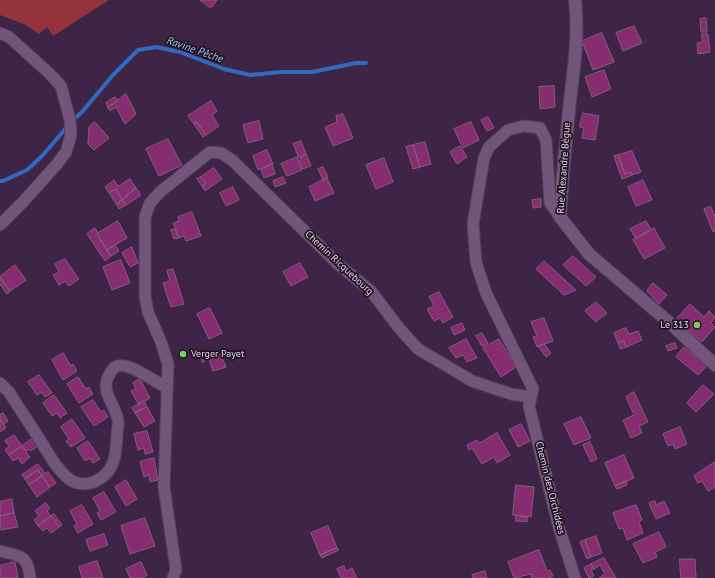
<!DOCTYPE html>
<meta charset="utf-8">
<style>
body{margin:0}
canvas{display:block;background:#3e2446}
</style>
<canvas width="715" height="578"></canvas>
<script>
const g = document.querySelector('canvas').getContext('2d');
g.lineJoin = 'round';
function paint(path, color) { g.fillStyle = color; g.fill(path, 'evenodd'); }
function strokePath(path, color, width, dash) { g.strokeStyle = color; g.lineWidth = width; g.lineCap = dash ? 'butt' : 'round'; g.setLineDash(dash || []); g.stroke(path); }
function label(font, color, halo, rows, align = 'center') {
  g.font = font + ' "PT Sans",sans-serif'; g.lineWidth = 3.5; g.setLineDash([]); g.textBaseline = 'middle'; g.strokeStyle = halo; g.fillStyle = color; for (const [text, x, y, turn = 0] of rows) {
    g.save(); g.translate(x, y); g.rotate((+turn || 0) * Math.PI / 180); g.textAlign = isNaN(turn) ? turn : align; if (halo) g.strokeText(text, 0, 0); g.fillText(text, 0, 0); g.restore();
  }
}
const green = new Path2D(`
 M0 0H109L53 36 47 27 39 34 26 25 0 15Z`);
const stream = new Path2D(`
 M72 121 82 112 113 75 138 50 156 47 180 52 224 69 250 75 281 72H312L356 63H366
 M0 181H3L27 170 42 156 67 127`);
const building = new Path2D(`
 M200 0H217L211 8Z
 M706 18 707 32H701L700 19Z
 M634 26 642 43 623 51 616 33Z
 M602 33 614 62 593 70 582 41Z
 M702 34H708L710 52 698 54 697 43 702 42Z
 M604 70 611 89 592 97 585 77Z
 M554 86 555 107 540 109 539 87Z
 M126 94 136 114 125 124 116 107 110 111 108 108Z
 M115 97 118 100 108 108 106 103Z
 M211 101 217 111 212 115 219 126 206 135 197 122 194 124 188 116Z
 M583 113 599 116 595 140 582 138 584 128 580 127Z
 M343 114 353 138 333 146 325 127 337 122 336 116Z
 M488 117 494 128 487 131 481 120Z
 M259 121 263 139 248 143 243 125Z
 M95 122 109 138 94 150 88 144 89 127Z
 M197 122 206 135 203 137 194 124Z
 M471 122 479 140 463 148 454 129Z
 M168 139 182 165 159 176 146 149Z
 M301 141 306 154 299 158 293 144Z
 M425 142 431 164 420 167 413 145Z
 M413 145 420 167 413 169 406 147Z
 M460 146 467 157 457 164 450 152Z
 M267 150 273 164 258 170 253 156Z
 M632 151 641 172 632 175 631 172 625 174 618 155Z
 M306 154 311 166 302 169 299 162 302 156Z
 M618 155 625 174 631 172 632 175 622 179 614 156Z
 M297 157 302 170 287 176 281 164Z
 M384 158 393 182 376 189 366 165Z
 M272 164 275 174 264 178 261 169Z
 M323 167 328 177 323 180 318 169Z
 M214 168 222 179 205 191 202 186 206 183 201 177Z
 M201 177 206 183 202 186 197 179Z
 M283 177 286 183 275 187 273 181Z
 M327 178 334 193 315 201 309 187Z
 M130 179 136 188 122 200 116 189 109 193 105 187 114 180 118 186Z
 M643 180 652 200 636 206 628 187Z
 M233 187 239 200 226 206 220 193Z
 M136 188 141 195 126 205 122 200Z
 M116 189 122 200 117 205 109 193Z
 M541 199V207L533 208 532 200Z
 M122 200 126 205 119 209 117 205Z
 M711 207 715 216V231L713 232 704 209Z
 M192 212 201 236 186 241 184 236 179 238 173 223 179 221 178 217Z
 M118 221 127 238 107 250 97 234Z
 M646 221 651 230 636 239 630 229Z
 M95 228 98 233 97 234 111 256 105 261 87 234Z
 M654 228 665 248 644 259 633 240Z
 M175 229 179 238 174 239 171 230Z
 M115 245 119 251 111 256 107 250Z
 M132 247 138 263 130 267 122 253Z
 M573 256 596 277 586 286 563 265Z
 M65 259 79 279 69 286 65 281 59 285 53 275 59 272 55 264Z
 M121 260 130 283 112 290 103 267Z
 M544 261 576 290 564 295 536 269Z
 M300 263 308 277 291 286 283 272Z
 M15 265 26 280 10 291 0 277Z
 M173 269 184 304 171 307 163 283 170 281 167 271Z
 M0 278 10 291 7 294 0 284Z
 M653 283 667 295 659 304 647 291Z
 M439 292 453 317 443 323 440 318 434 321 427 309 434 306 429 297Z
 M596 302 607 313 596 322 585 311Z
 M690 304 704 317 709 311 715 317 711 323 715 327 702 342 676 320Z
 M210 308 222 333 209 339 197 314Z
 M544 318 553 341 537 347 533 337 537 336 531 322Z
 M462 323 465 330 454 335 451 328Z
 M626 328 629 334 638 331 642 340 626 347 624 341 618 343 614 333Z
 M482 333 488 343 482 346 476 336Z
 M466 339 477 358 467 362 463 355 456 358 449 348Z
 M499 339 516 367 501 377 483 348Z
 M624 341 626 347 620 349 618 343Z
 M675 343 677 348 668 351 666 346Z
 M544 344 551 353 546 357 538 346Z
 M684 347 707 366 698 375 676 357Z
 M220 352 226 367 213 371 209 360 202 362 201 357Z
 M63 353 71 366 73 364 77 371 63 380 52 360Z
 M39 375 52 393 45 397 42 392 37 395 28 382Z
 M78 377 86 389 89 387 93 394 79 403 67 384Z
 M140 379 150 398 139 405 131 391 136 389 133 383Z
 M703 385 714 394 696 412 687 403Z
 M634 392 648 422 639 426 642 433 631 438 623 420 634 415 626 397Z
 M54 395 67 413 60 418 57 413 52 416 43 403Z
 M93 400 101 412 104 410 108 417 94 426 81 407Z
 M144 401 147 407 135 413 132 408Z
 M147 407 155 421 144 427 135 413Z
 M3 413 8 421 4 424 0 419V415Z
 M581 417 591 438 574 445 564 424Z
 M0 419 6 428 0 432Z
 M72 419 85 438 71 447 66 441 69 439 61 427Z
 M521 424 530 441 518 447 509 430Z
 M680 427 687 444 675 449 673 444 668 446 663 434Z
 M147 431 153 452 145 454 144 448 138 450 134 434Z
 M497 433 510 455 497 463 494 457 482 464 472 448 469 450 467 445 477 440 479 443Z
 M14 435 22 446 9 455 5 450 9 446 5 441Z
 M35 437 40 445 30 451 29 449 26 451 22 446Z
 M88 441 100 459 93 463 90 458 85 461 77 448Z
 M590 442 597 459 591 462 583 445Z
 M22 446 30 457 22 464 18 458 13 461 9 455Z
 M624 455 634 478 615 486 605 463Z
 M154 458 158 480 150 482 149 475 144 477 140 462Z
 M715 462V487L708 491 702 481 698 483 694 476Z
 M38 464 45 473 42 476 38 470 25 479 22 475Z
 M38 470 42 476 29 485 25 479Z
 M48 472 56 483 50 487 42 476Z
 M42 476 50 487 37 497 29 485Z
 M126 480 137 499 126 506 115 487Z
 M626 481 627 485 617 489 615 486Z
 M516 485 534 487 531 517 513 515Z
 M104 492 116 512 101 520 97 513 100 511 93 498Z
 M12 499 14 513 0 516V502Z
 M655 501 656 505 664 501 670 513 656 519 649 503Z
 M46 503 50 508 47 511 51 516 38 526 34 520 39 516 35 511Z
 M82 505 93 524 78 533 74 526 77 524 70 511Z
 M636 505 642 520 639 522 643 533 627 540 623 528 619 529 613 513Z
 M14 513 18 527 1 530 0 516Z
 M54 514 62 525 59 527 51 516Z
 M516 515 527 517V522L516 521Z
 M51 516 59 527 51 533 47 528 43 531 38 526Z
 M145 518 155 546 130 554 121 526Z
 M328 526 337 548 320 555 311 533Z
 M659 532 666 547 655 552 657 557 643 563 633 544Z
 M104 534 108 545 90 551 86 540Z
 M596 536 602 553 591 557 585 540Z
 M585 540 591 557 587 559 580 542Z
 M337 548 339 550 322 558 320 555Z
 M539 550 547 571 550 570 553 576 549 578H532L531 574 514 578 508 562Z
 M604 558 616 578H599L605 574 600 565 594 569 591 564Z
 M680 559H695L696 578H681Z
 M97 561 103 578H82L79 567Z
 M15 562 18 578H0V566Z
 M141 562 147 575 142 578H130L126 569Z
 M591 564 594 569 591 570 594 576 589 578 584 568Z
 M344 566 346 571 352 568 357 578H341L337 569Z
 M485 571 487 578H473L472 575Z`);
const minor = new Path2D(`
 M0 33 9 37 49 73 61 86 70 120 71 135 66 152 57 164 23 202 0 225
 M560 217 550 203 546 140 540 128 524 126 508 130 489 147 484 158 473 224 476 262 486 293 533 389 529 406 559 528 575 578
 M0 383 9 392C19 408 30 424 40 440 49 454 58 472 72 481 82 486 92 484 101 478 116 468 116 451 117 435 117 430 119 424 118 420 115 404 101 393 108 377 110 374 112 369 115 367 128 359 154 383 167 387
 M0 551C20 556 28 555 30 578
 M173 578 176 570 164 487 168 364 161 342 148 312 145 296V217L150 203 160 192 210 152 221 153 232 160 339 265 371 291 399 328 418 349 472 381 511 394 531 397`);
const secondary = new Path2D(`
 M575 0C579 34 574 67 570 101 566 140 562 178 560 217L589 254 671 324 715 365`);
const markers = [
 [697,325,4,"#78d259"],
 [183,354,4,"#78d259"]
];
const streetNames = [
 ["Rue Alexandre Bègue",564,168,-86],
 ["Chemin Ricquebourg",339,263,43],
 ["Chemin des Orchidées",550,488,76]
];
const poiNames = [
 ["Le 313",689,325],
 ["Verger Payet",191,354,"left"]
];
const waterNames = [
 ["Ravine Pêche",195,50,19]
];
paint(green, '#95333c');
strokePath(stream, '#3169bd', 4);
paint(building, '#852d70');
strokePath(building, '#855c78', 1);
strokePath(minor, '#563f5c', 13);
strokePath(secondary, '#563f5c', 14);
strokePath(minor, '#72557a', 11);
strokePath(secondary, '#72557a', 12);
for (const [x, y, r, color] of markers) { const dot = new Path2D(); dot.arc(x, y, r, 0, 2 * Math.PI); g.fillStyle = color; g.fill(dot); strokePath(dot, '#1f1322', 1.5); }
label('10px', '#e2d2e7', '#1f1322', streetNames);
label('10px', '#e2d2e7', '#1f1322', poiNames, 'right');
label('italic 11px', '#a8c5f1', '#1f1322', waterNames);
</script>
